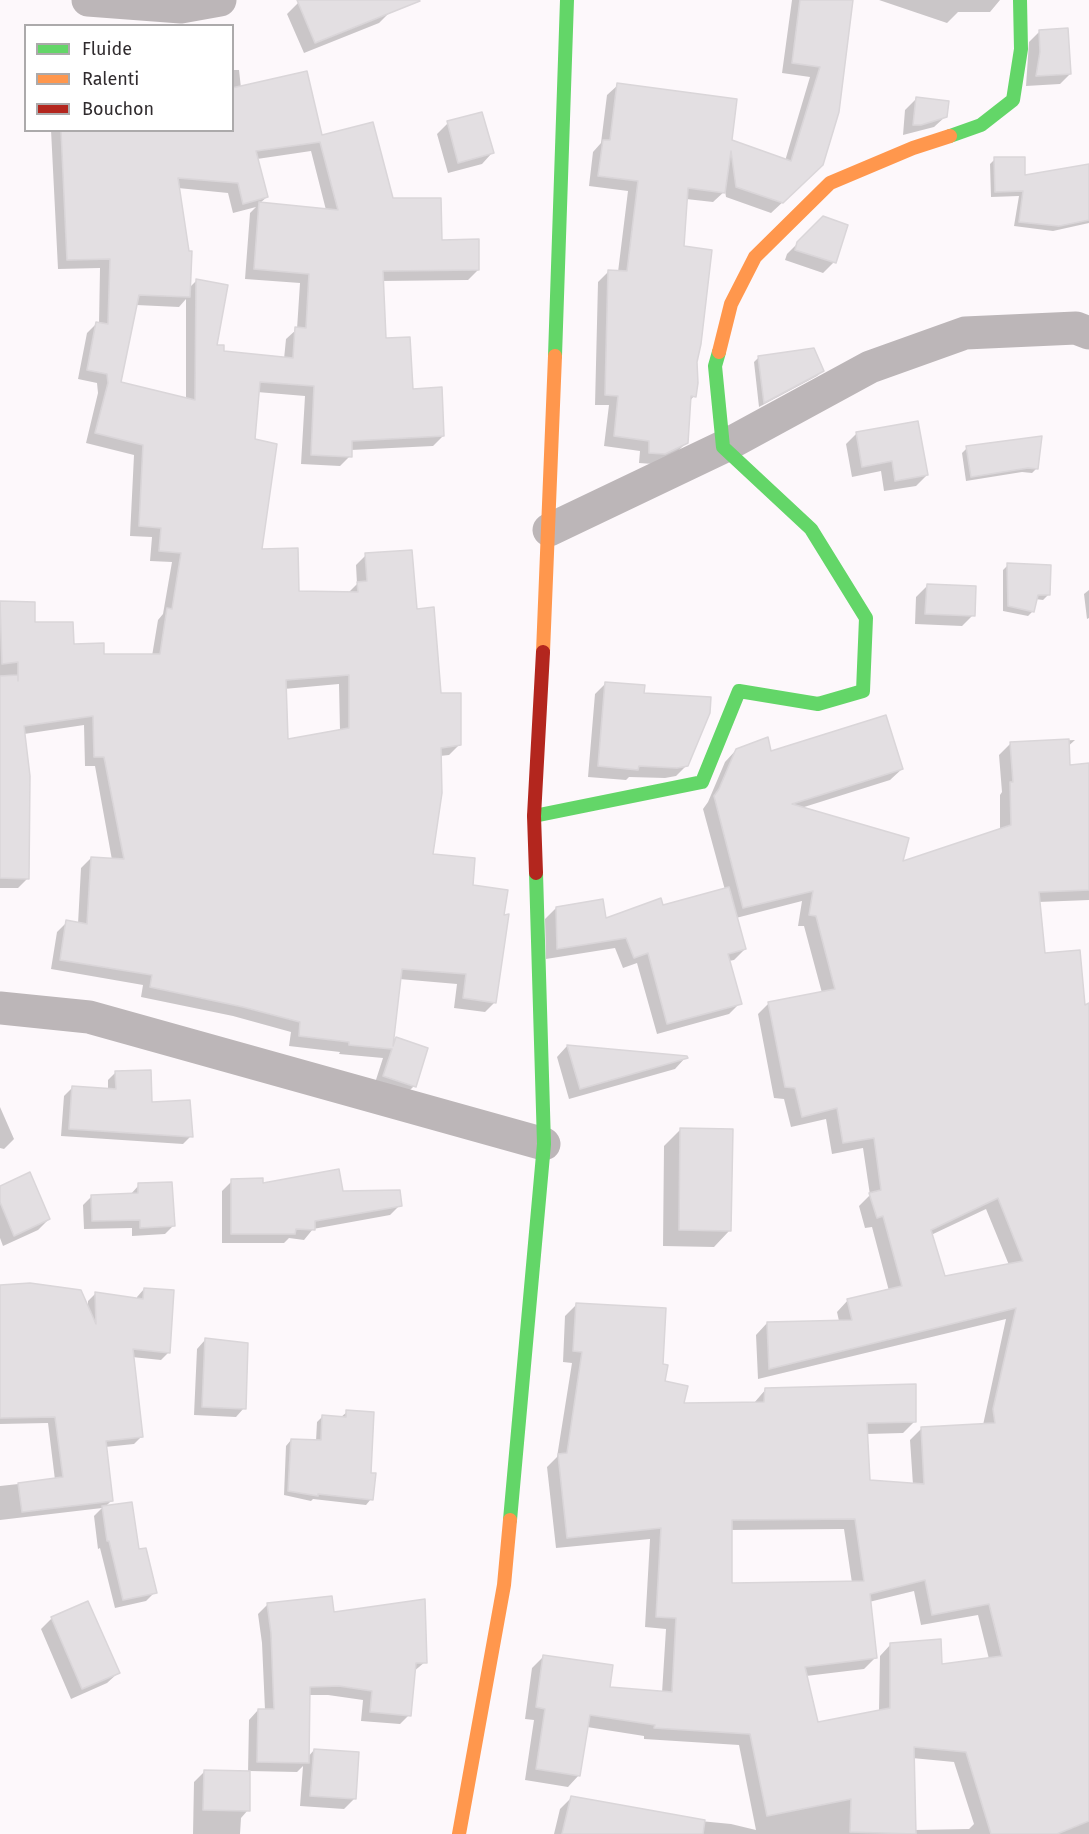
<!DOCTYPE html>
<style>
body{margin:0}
#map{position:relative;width:1089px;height:1834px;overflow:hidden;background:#fdf8fb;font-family:"Fira Sans",sans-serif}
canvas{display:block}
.legend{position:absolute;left:24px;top:24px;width:210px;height:108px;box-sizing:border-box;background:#fff;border:2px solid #acaaab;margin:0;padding:8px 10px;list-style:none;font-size:18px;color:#302b2e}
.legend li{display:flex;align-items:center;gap:12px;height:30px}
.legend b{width:30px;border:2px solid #acaaab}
</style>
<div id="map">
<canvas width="1089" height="1834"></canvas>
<ul class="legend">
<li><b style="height:8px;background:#63d668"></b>Fluide</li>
<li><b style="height:8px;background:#ff974d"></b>Ralenti</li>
<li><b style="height:8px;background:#b3261e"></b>Bouchon</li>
</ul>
</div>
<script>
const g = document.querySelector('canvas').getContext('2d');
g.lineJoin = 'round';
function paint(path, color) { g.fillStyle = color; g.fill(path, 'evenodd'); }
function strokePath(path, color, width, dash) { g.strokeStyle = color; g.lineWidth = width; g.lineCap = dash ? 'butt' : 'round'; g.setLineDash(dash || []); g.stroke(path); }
const shadow = new Path2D(`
 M309 0H383L390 12 379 23 304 53 287 14 298 3Z
 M792 0H852L811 176 771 213 726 197 725 191 713 202 686 199 682 248 694 396 689 402 687 442 676 453 653 464 639 463 640 451 604 446 609 405H595L598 282 608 272H618L628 191 589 186 593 152 601 143 607 95 618 85 730 141 785 161 810 77 782 73Z
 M879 0H1000L990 12H958L947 23Z
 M1067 30 1071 73 1060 84 1026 86 1029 42 1040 31Z
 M232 70H239L241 88 321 137 440 241 478 270 468 280 382 281 384 340 412 391 443 436 433 446 351 450 350 456 340 466 301 464 305 396 257 392 254 440 260 551 298 592 348 593 357 584 356 565 366 555 416 610 439 695 459 745 449 755 440 756 431 856 471 886 495 1002 485 1012 454 1008 457 984 399 979 392 1043 396 1039 414 1086 404 1096 374 1086 383 1058 339 1054 340 1052 289 1046 291 1032 233 1016 141 997 143 985 51 969 57 932 67 922 78 924 81 868 91 858 112 860 95 766H85L84 725 24 734 28 878 18 888H0V603L34 604 33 623 72 645 103 655 152 656 158 620 163 614 172 562 150 561 152 537 130 536 134 455 86 443 98 393 97 383 78 379 87 333 97 323 99 324 100 268 58 269 51 130H232ZM311 151 326 210 260 203 267 197 257 159ZM178 188 228 193 233 213 256 207 250 213 245 279 300 283 297 329 286 339 284 359 223 352 215 347 196 281 189 288ZM186 299V399L120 383 136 305 179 307ZM339 684 340 731 286 741 284 689Z
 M916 99 946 116 934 127 903 135 905 110Z
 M448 123 492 153 482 164 448 173 437 134Z
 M995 159 1024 177 1089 166V223L1053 231 1014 226 1019 196 991 197 990 164Z
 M823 218 834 262 823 273 785 260 787 254Z
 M759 357 822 371 817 376 759 407 754 362Z
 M857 433 927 475 916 486 884 491 881 471 852 477 846 444Z
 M967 448 1037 468 1032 473 1022 472 966 481 962 453Z
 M1008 565 1048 595 1043 600 1035 599 1033 611 1028 616 1003 611V570Z
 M927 586 973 615 962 626 915 624 916 597Z
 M1089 590V618L1087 619 1084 594Z
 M606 683 643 694 687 765 676 776 665 778 629 777 626 780 588 777 595 694Z
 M1075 740 1043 769 1089 765V900L1038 902 1043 954 1084 1008 1089 1005V1834H554L560 1809 572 1797 659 1817 731 1824 756 1830 739 1745 644 1739V1736L587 1727 579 1775 568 1787 525 1780 534 1720 525 1719 532 1668 543 1657 609 1689 662 1693 666 1629 645 1627 650 1539 556 1548 547 1467 557 1457 572 1363 563 1362 565 1316 577 1304 662 1365 663 1382 682 1405 754 1403 766 1389 915 1421 903 1433 866 1434 869 1481 913 1485 910 1440 921 1429 983 1425 1006 1319 758 1379 756 1335 767 1323 839 1321 837 1312 848 1300 889 1291 872 1227 865 1228 859 1206 870 1195 863 1148 832 1154 826 1119 791 1127 784 1099 774 1098 758 1014 769 1003 822 993 804 926H798L802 901 736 918 745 949 734 960 729 961 740 1003 729 1014 657 1034 637 963 623 968 615 948 546 959 545 919 556 908 605 920 662 907 725 890 703 809 708 802 725 762 736 750 902 769 890 780 801 808 901 863 1000 831V795L1002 792 999 755 1011 743ZM986 1209 1009 1265 944 1277 931 1235ZM844 1529 852 1583 730 1585V1530ZM914 1591 921 1625 978 1615 989 1659 941 1666 891 1644 880 1656 879 1711 817 1724 806 1676 864 1669 875 1658 869 1602ZM912 1758 954 1762 974 1824 969 1829 914 1830Z
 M567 1046 686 1057 675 1069 569 1099 557 1057Z
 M116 1072 151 1104 191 1136 183 1144 61 1136 64 1096 72 1088 108 1090V1080Z
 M0 1107 14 1139 4 1149 0 1148Z
 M680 1130 730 1230 714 1247 663 1246 664 1146Z
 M232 1181 342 1193 400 1205 390 1215 313 1229 304 1240 289 1238 284 1243H222V1191Z
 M139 1185 173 1226 165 1234 132 1236V1228L84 1229 83 1205 92 1196 130 1195Z
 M0 1187 49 1219 38 1230 3 1246 0 1238Z
 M0 1287 88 1310V1301L95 1294 137 1300V1297L144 1289 169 1352 161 1360 132 1357 141 1437 134 1444 105 1447 112 1500 105 1507 138 1551 155 1592 146 1601 115 1608 100 1548 98 1549 94 1516 102 1508 0 1520V1486L55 1480 48 1423 0 1424Z
 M205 1340 244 1408 236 1417 194 1415 197 1349Z
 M347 1412 370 1474 371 1499 366 1505 313 1499 311 1501 284 1495 286 1446 291 1440 316 1441 317 1422 322 1417H341Z
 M267 1605 332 1613 425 1662 413 1672 409 1715 400 1724 361 1721 363 1700 328 1695H308L307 1758 314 1750 355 1798 344 1809 300 1806 303 1766 297 1772 249 1771 248 1810 241 1818 240 1834H193L194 1782 205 1771 248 1773 249 1720 258 1710H265L262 1643 258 1614Z
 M52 1618 118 1673 107 1683 71 1699 41 1629Z`);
const building = new Path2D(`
 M297 0H419L420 1 315 43Z
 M800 0H853L839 112 823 165 783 203 736 187 731 151 725 193 688 188 684 246 712 250 701 344 697 362 698 383 696 397 691 396 688 443 665 454 649 453V441L614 436 618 396 605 395 608 270 627 271 638 181 598 176 603 140H610L617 83 737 99 732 140 791 161 820 67 792 63Z
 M1068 28 1071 74 1036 76 1040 52 1039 30Z
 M307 71 322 135 373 122 393 198H441L442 240 479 239V270L383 271 386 338 410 337 413 389 442 387 444 436 352 441V457L311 455 314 386 260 382 255 439 277 444 262 549 298 548 299 591 358 592 357 582 367 581 365 553 412 550 417 609 434 607 441 693H461V745L441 748 442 793 433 854 475 858 473 885 508 890 504 915 509 914 496 1003 463 998 466 974 402 969 393 1046 396 1037 428 1048 416 1087 383 1076 392 1049 349 1045V1042L299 1036 300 1022 243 1007 150 987 152 975 60 960 66 920 87 924 91 857 124 859 104 757H94L93 716 24 726 30 776 29 879 0 878V676L18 675V681V662L2 664 0 601 35 602V622H73L74 644 104 643V654H160L167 608 172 609 181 553 159 551 161 528 139 526 143 445 95 433 108 383 107 374 87 370 96 322 108 324 110 259 67 260 61 130H232V88ZM320 142 338 210 259 202 254 269 309 274 306 328 295 327 293 358 224 351V345H217L228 285 196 279 195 400 121 382 139 295 190 297 192 251H189L178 178 238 183 243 204 268 197 256 151ZM349 675V728L288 739 286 680Z
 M916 97 949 101 947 117 921 125H913Z
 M482 112 494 153 458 163 447 121Z
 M994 157H1025V175L1089 164V220L1059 226 1019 222 1023 191 995 192Z
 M823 216 848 225 836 263 795 250 797 242Z
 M814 348 824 371 764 403 758 356Z
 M918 421 928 475 895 481 892 461 862 467 856 432Z
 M1042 436 1038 469 1028 468 971 477 966 446Z
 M1007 563 1051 565 1050 595H1038L1034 612 1008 606Z
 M927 584 976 586 975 616 925 614Z
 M605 682 645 685 644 693 711 697 710 713 688 766 677 768 639 766 638 770 598 766Z
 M886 715 903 769 792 804 909 838 903 861 1011 825 1010 782H1013L1010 742 1069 739 1070 765 1089 763V890L1039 892 1045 953 1080 950 1085 1005 1089 1003V1821L1057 1834H991L966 1752 914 1747 916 1834 850 1832 851 1799 767 1816 750 1734 654 1728 655 1725 590 1715 580 1776 536 1769 545 1709 536 1707 543 1655 613 1665 610 1687 672 1692 676 1618 656 1617 661 1528 567 1538 558 1454 567 1453 582 1352 573 1351 576 1303 666 1308 663 1364 668 1365 665 1381 688 1386 684 1403 764 1402 765 1388 916 1384V1422L867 1423 870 1480 924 1484 921 1427 995 1423 993 1409 1016 1308 769 1369 767 1322 852 1320 847 1299 902 1286 883 1216 877 1218 869 1193 881 1190 874 1138 843 1143 837 1108 802 1117 795 1088 785 1087 768 1002 835 989 816 916 809 915 813 891 743 908 714 796 719 789 736 749 768 737 771 751ZM998 1198 1023 1261 945 1276 931 1230ZM855 1519 864 1581 732 1583V1520ZM925 1580 932 1615 989 1604 1002 1656 942 1664 941 1639 890 1643V1708L818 1722 805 1667 877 1658 870 1594Z
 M729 887 746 949 728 954 742 1004 667 1024 648 953 634 958 626 938 557 949 556 907 603 899 606 918 661 898 663 905Z
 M567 1045 687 1056 688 1058 580 1089Z
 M151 1070 152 1102 190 1100 193 1137 69 1129 72 1086 116 1089 115 1071Z
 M680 1128 733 1129 731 1231 679 1230Z
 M339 1169 343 1191 400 1190 402 1206 315 1221V1230L296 1229 295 1234H231V1179L263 1178V1183Z
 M30 1172 50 1219 14 1236 0 1202V1186Z
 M172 1182 175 1226 140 1228V1220L92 1221 91 1195 138 1193V1183Z
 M30 1283 81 1290 96 1324 95 1292 143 1299 144 1288 174 1290 170 1353 133 1349 143 1437 106 1441 113 1501 22 1512 18 1483 63 1477 55 1417 0 1418V1285Z
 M205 1338 248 1343 246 1409 202 1407Z
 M346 1410 374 1412 371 1473H376L373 1500 318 1494V1496L288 1491 291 1439 321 1440 322 1415 346 1417Z
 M132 1502 139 1549 146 1548 157 1593 123 1600 109 1541H107L102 1506Z
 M332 1596 334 1612 425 1599 427 1663H416L411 1716 370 1712 372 1691 339 1686 310 1687 309 1763 257 1762 258 1709H274L271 1633 267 1603Z
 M88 1601 120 1673 82 1689 51 1617Z
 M314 1749 359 1752 356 1799 310 1796Z
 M204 1770 250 1771V1811L203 1810Z
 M571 1796 705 1820 703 1834H562Z`);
const street = new Path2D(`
 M88 0 181 7 220 0
 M549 530 723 447 870 367 965 333 1076 328 1089 333
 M0 1008 89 1017 544 1144`);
const fast = new Path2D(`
 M950 136 981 125 1013 100 1021 49 1020 0
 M555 356 567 0
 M534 816 702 782 739 691 818 704 863 691 866 618 811 529 723 447 715 366 719 352
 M510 1520 544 1144 536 873`);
const slow = new Path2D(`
 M719 352 731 304 755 257 830 183 913 148 950 136
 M543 652 555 356
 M459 1834 504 1585 510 1520`);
const jam = new Path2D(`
 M536 873 534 816 543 652`);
paint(shadow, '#0003');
paint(building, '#e3dfe2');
strokePath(building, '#dad6d9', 1.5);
strokePath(street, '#bcb6b8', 33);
strokePath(fast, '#63d668', 14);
strokePath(slow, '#ff974d', 14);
strokePath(jam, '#b3261e', 14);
</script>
